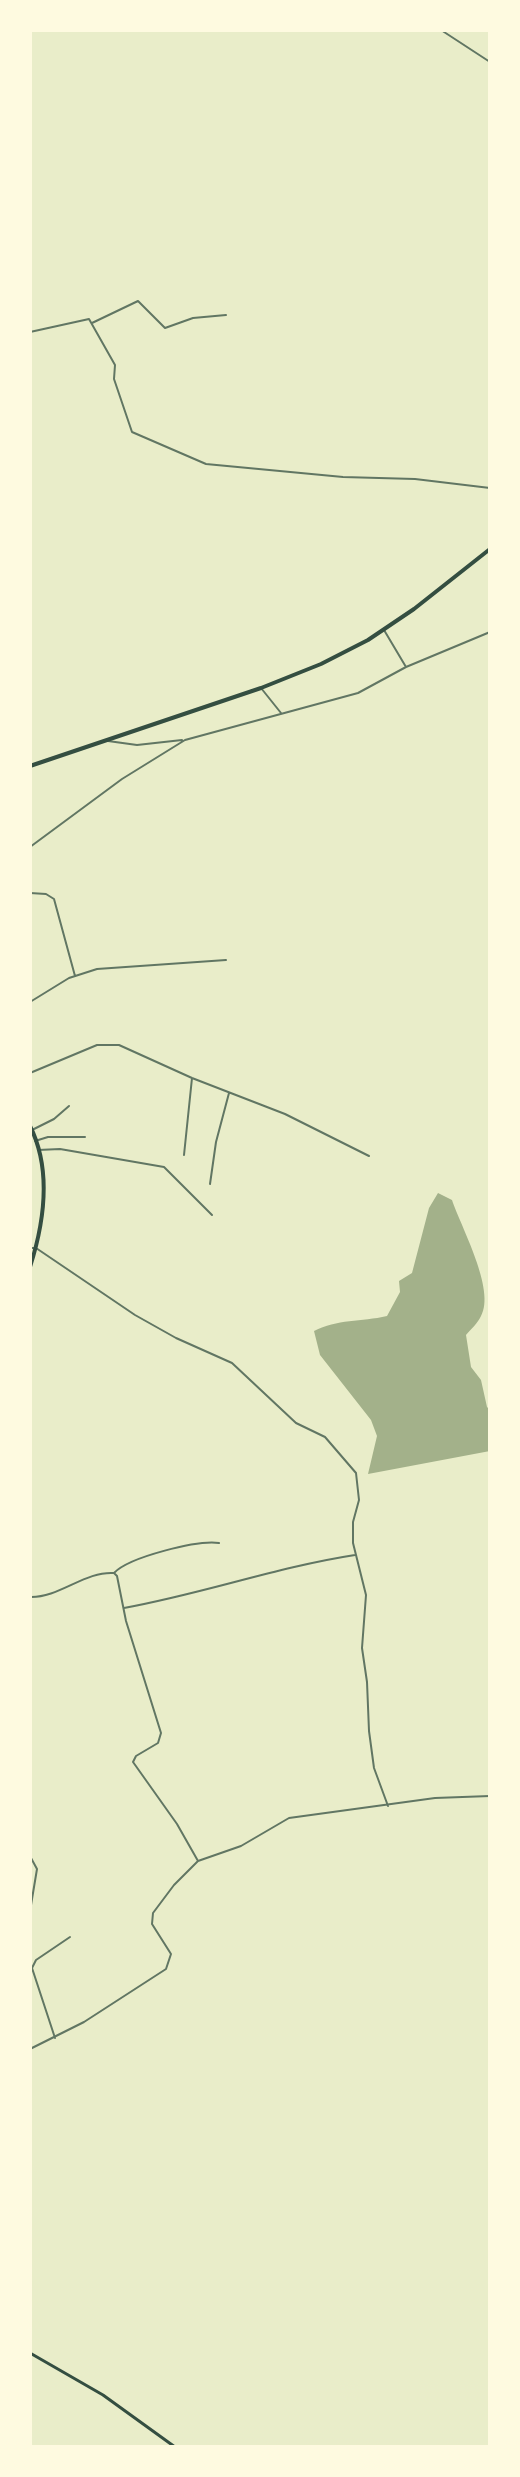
<!DOCTYPE html>
<style>
body{margin:0}
#map{position:relative;width:520px;height:2477px;overflow:hidden;background:#e9edc9;font-family:"Source Sans 3",sans-serif}
canvas{display:block}
.frame{position:absolute;inset:0;border:32px solid #fefae0;pointer-events:none}
</style>
<div id="map">
<canvas width="520" height="2477"></canvas>
<div class="frame"></div>
</div>
<script>
const g = document.querySelector('canvas').getContext('2d');
g.lineJoin = 'round';
function paint(path, color) { g.fillStyle = color; g.fill(path, 'evenodd'); }
function strokePath(path, color, width, dash) { g.strokeStyle = color; g.lineWidth = width; g.lineCap = dash ? 'butt' : 'round'; g.setLineDash(dash || []); g.stroke(path); }
const water = new Path2D(`
 M438 1193 452 1200C461 1227 496 1290 481 1316 478 1323 471 1329 466 1335L471 1367 481 1380 487 1407 490 1410V1451L368 1474 377 1436 371 1420 320 1355 314 1331C337 1319 361 1322 387 1316L400 1292 399 1281 412 1273 429 1208Z`);
const minor = new Path2D(`
 M441 30 490 62
 M92 323 138 301 165 328 193 318 226 315
 M30 332 89 319 115 365 114 379 132 432 206 464 343 477 415 479 490 488
 M384 630 406 667 490 632
 M261 688 281 713
 M108 741 137 745 182 740
 M30 847 122 779 185 740 358 693 406 667
 M30 893 46 894 54 899 75 976
 M30 1002 69 978 97 969 226 960
 M30 1073 97 1045H119L192 1078 285 1114 369 1156
 M32 1130 54 1119 69 1106
 M35 1141 48 1137H85
 M38 1150 60 1149 164 1167 212 1215
 M184 1155 192 1078
 M210 1184 216 1142 229 1093
 M30 1248H36L135 1315 176 1338 232 1363 296 1423 325 1437 356 1473 359 1500 353 1522V1543L366 1595 362 1648 367 1682 369 1731 374 1768 388 1806
 M114 1573C129 1557 197 1540 219 1543
 M30 1597C59 1598 85 1571 114 1573L117 1576 126 1621 161 1733 158 1743 136 1756 133 1762 177 1824 198 1861
 M124 1608C202 1594 277 1567 355 1555
 M30 1911 37 1869 31 1858
 M55 2038 32 1968 36 1960 70 1937
 M30 2049 84 2022 166 1969 171 1954 152 1924 153 1913 174 1885 198 1861 241 1846 289 1818 435 1798 490 1796`);
const secondary = new Path2D(`
 M30 2353 103 2395 175 2447`);
const trunk = new Path2D(`
 M30 766 261 688 321 664 368 640 414 609 490 549
 M30 1126C52 1170 44 1223 30 1267`);
paint(water, '#a3b18a');
strokePath(minor, '#617663', 2);
strokePath(secondary, '#344e41', 3);
strokePath(trunk, '#344e41', 4);
</script>
